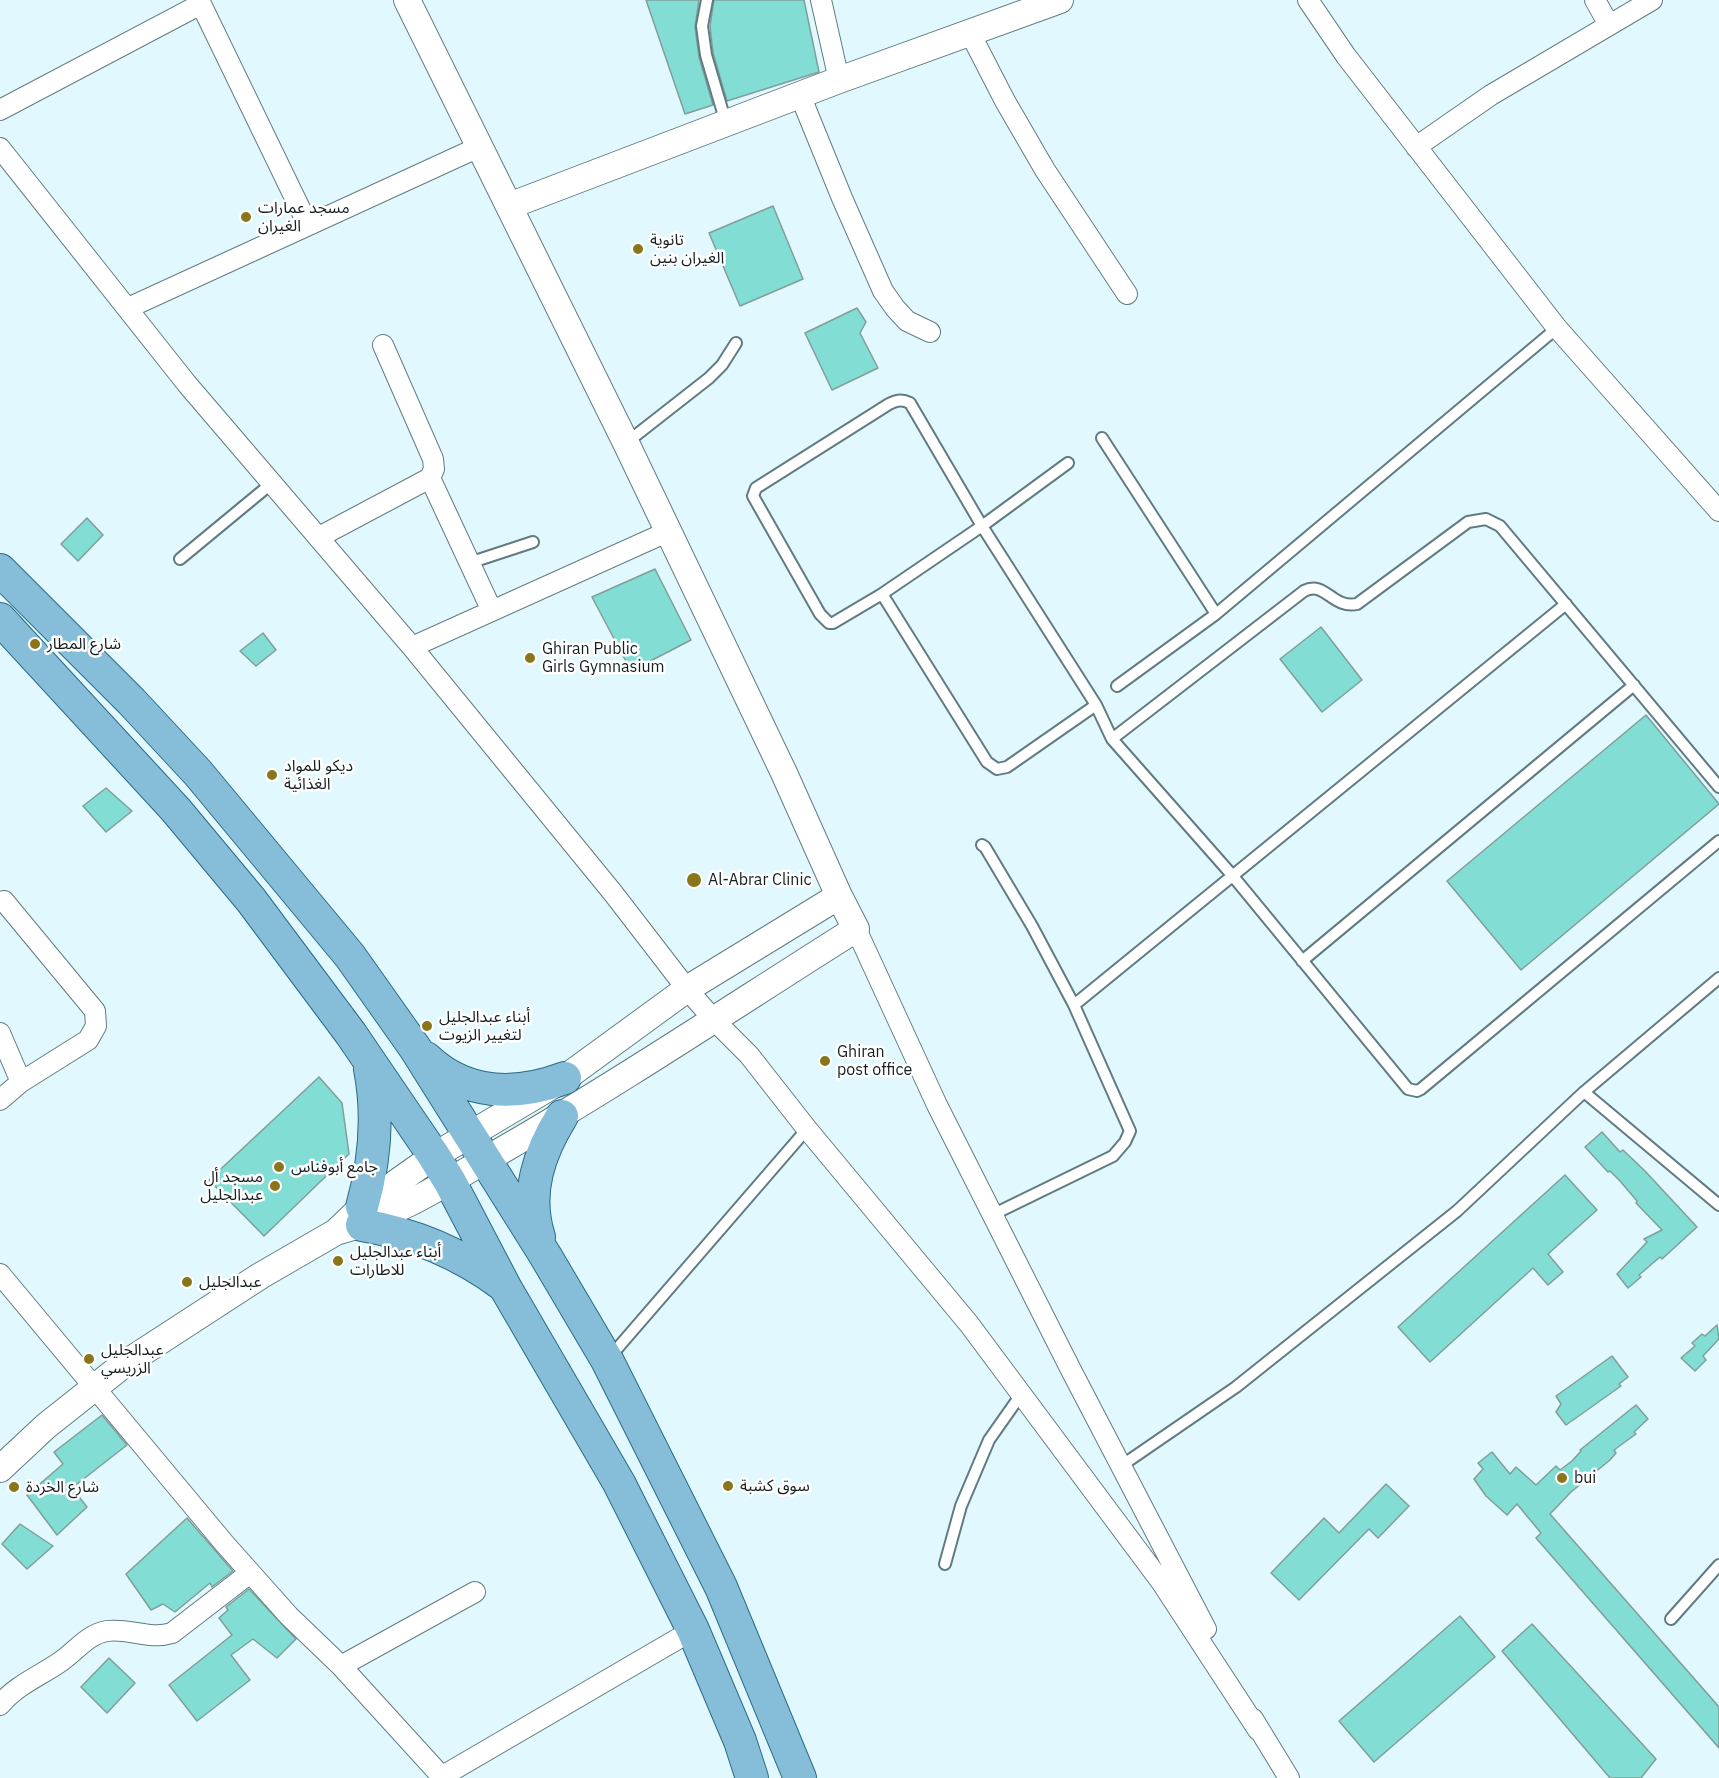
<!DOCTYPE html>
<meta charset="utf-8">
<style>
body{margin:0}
canvas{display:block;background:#e1f9fe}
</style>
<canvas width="1719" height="1778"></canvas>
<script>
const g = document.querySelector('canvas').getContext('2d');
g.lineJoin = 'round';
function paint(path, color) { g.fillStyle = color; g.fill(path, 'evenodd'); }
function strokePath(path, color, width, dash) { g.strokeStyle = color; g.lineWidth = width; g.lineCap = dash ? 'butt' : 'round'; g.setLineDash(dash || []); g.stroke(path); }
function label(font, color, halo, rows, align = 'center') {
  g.font = font + ' "IBM Plex Sans","Noto Sans Arabic",sans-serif'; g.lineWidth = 5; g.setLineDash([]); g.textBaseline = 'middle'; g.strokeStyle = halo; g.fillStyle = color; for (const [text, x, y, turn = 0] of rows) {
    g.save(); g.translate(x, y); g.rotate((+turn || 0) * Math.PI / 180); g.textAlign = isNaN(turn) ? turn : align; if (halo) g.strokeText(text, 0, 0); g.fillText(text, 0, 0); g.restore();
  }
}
const building = new Path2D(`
 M646 0H699L695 27 699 57 713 105 685 114Z
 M714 0H804L819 72 727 101 713 53 710 26Z
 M773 206 803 279 740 306 709 233Z
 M857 308 866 322 860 333 878 368 832 390 805 333Z
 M87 518 103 535 78 561 61 544Z
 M655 569 691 640 631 671 592 597Z
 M1321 627 1362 680 1322 712 1280 659Z
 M263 633 276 650 256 666 240 651Z
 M1646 715 1719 804 1521 970 1447 881Z
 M106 788 132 811 106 832 83 806Z
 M319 1077 342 1103 349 1154 264 1236 209 1180Z
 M1602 1132 1620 1152 1623 1150 1645 1171 1697 1227 1662 1259 1660 1257 1639 1275 1641 1277 1628 1288 1617 1274 1647 1242 1644 1239 1662 1230 1636 1203 1637 1201 1620 1181 1610 1171 1608 1172 1585 1147Z
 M1565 1175 1597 1210 1548 1254 1563 1272 1548 1285 1533 1268 1430 1362 1398 1327Z
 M1717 1325 1719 1339 1703 1356 1706 1360 1695 1371 1681 1358 1695 1346 1692 1343 1702 1334 1705 1336Z
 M1612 1356 1628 1377 1619 1384 1621 1386 1566 1425 1556 1412 1561 1404 1556 1396Z
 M1636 1405 1648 1419 1634 1432 1636 1434 1614 1450 1616 1453 1610 1460 1571 1492 1550 1514 1719 1707V1748L1536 1538 1541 1533 1517 1504 1507 1515 1486 1496 1474 1479 1483 1469 1478 1463 1492 1452 1510 1474 1516 1467 1536 1485 1556 1466 1560 1470 1572 1461 1581 1451 1580 1450Z
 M102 1415 127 1445 72 1488 87 1507 57 1535 27 1495 63 1464 54 1452Z
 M1386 1484 1409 1506 1378 1538 1369 1529 1299 1600 1271 1573 1324 1518 1339 1533Z
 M187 1518 233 1571 212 1587 210 1583 175 1612 163 1604 151 1610 126 1574Z
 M20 1524 53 1546 27 1569 2 1544Z
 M249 1589 296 1639 277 1658 253 1639 231 1655 250 1680 197 1721 169 1685 232 1635 219 1618 228 1610 226 1607Z
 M1460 1616 1495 1657 1374 1762 1339 1721Z
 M1532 1624 1656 1759 1641 1778H1610L1502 1651Z
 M109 1658 135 1683 107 1713 81 1687Z`);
const service = new Path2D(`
 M707 0 702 26 706 55 726 123
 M1102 438 1216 614 1117 686
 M626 443 709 378 722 365 736 343
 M1068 463 982 526 882 594 833 623H829L820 614 753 496 756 488 889 404C897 400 902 399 910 403L982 526 1096 705 1112 739 1232 875 1408 1089 1417 1091 1421 1089 1719 841
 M180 559 272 483
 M469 563 533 542
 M882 594 987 762 997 769 1007 767 1096 705
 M1216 614 1557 328
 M1112 739 1304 591C1325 580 1332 609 1357 604L1468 522 1486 519 1500 526 1719 787
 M982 845 985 847 1032 926 1074 1005 1130 1131 1125 1142 1113 1156 992 1215
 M1302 961 1634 685
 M1074 1005 1566 604
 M1584 1092 1719 1205
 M609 1358 807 1129
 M1121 1466 1236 1387 1457 1211 1584 1092 1719 978
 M945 1564 961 1506 989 1440 1022 1393
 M1671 1619 1719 1565`);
const minor = new Path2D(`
 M199 0 308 225
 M821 0 839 80
 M1308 0 1346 56 1557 328 1719 511
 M1595 0 1609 25
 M970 33 1005 101 1045 170 1127 294
 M800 95 842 198 883 291 895 308 907 321 930 332
 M0 110 201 4
 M1416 147 1491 95 1652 0
 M0 148 187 384 412 647 613 893 687 989 713 1019 749 1055 807 1129 969 1324 1162 1583 1258 1730
 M128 308 479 147
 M430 478 492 611
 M319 537 430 478 434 469 433 459 383 345
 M412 647 667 532
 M856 929 937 1105 1071 1370 1206 1629
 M0 1033 21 1082
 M0 1100 21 1082 88 1040 96 1026 95 1011 4 901
 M0 1274 224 1543 289 1616 341 1666 443 1778
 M341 1666 475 1592
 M0 1705C16 1685 40 1676 60 1662 76 1651 88 1634 107 1631 129 1628 150 1640 172 1633L250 1573
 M1253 1719 1289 1778
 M441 1777 693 1630`);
const tertiary = new Path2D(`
 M509 206 839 80 1060 0
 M336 1232C397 1216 452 1179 506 1148 625 1079 740 1002 856 929L839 896 784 773 626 443 407 0
 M0 1469 46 1426 123 1365 260 1276 336 1232 362 1207 434 1156 565 1078 687 989 839 896`);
const primary = new Path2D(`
 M0 570 132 702 198 773 350 956 415 1048 545 1255 607 1360 721 1587 800 1778
 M0 619 176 810 251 900 351 1034 434 1156 450 1182 505 1287 619 1483 693 1630 740 1741 752 1778
 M426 1058C466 1096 517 1096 565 1078
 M362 1207C375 1161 379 1116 370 1069
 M362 1225C415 1234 460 1253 503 1285
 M539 1237C525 1193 539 1153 562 1116`);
const markers = [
 [246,217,6,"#89761a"],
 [638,249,6,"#89761a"],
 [35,644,6,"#89761a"],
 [530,658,6,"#89761a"],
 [272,775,6,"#89761a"],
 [694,880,8,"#89761a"],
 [427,1026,6,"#89761a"],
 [825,1061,6,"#89761a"],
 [279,1167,6,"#89761a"],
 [275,1186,6,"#89761a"],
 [338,1261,6,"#89761a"],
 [187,1282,6,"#89761a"],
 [89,1359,6,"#89761a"],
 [1562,1478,6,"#89761a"],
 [728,1486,6,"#89761a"],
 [14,1487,6,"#89761a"]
];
const poiNames = [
 ["مسجد عمارات",258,208],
 ["الغيران",258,226],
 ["تانوية",650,240],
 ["الغيران بنين",650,258],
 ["شارع المطار",47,644],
 ["Ghiran Public",542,649],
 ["Girls Gymnasium",542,667],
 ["ديكو للمواد",284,766],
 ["الغذائية",284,784],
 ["Al-Abrar Clinic",708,880],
 ["أبناء عبدالجليل",439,1017],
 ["لتغيير الزيوت",439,1035],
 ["Ghiran",837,1052],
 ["post office",837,1070],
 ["جامع أبوفناس",291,1167],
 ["مسجد أل",263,1177,"right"],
 ["عبدالجليل",263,1195,"right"],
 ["أبناء عبدالجليل",350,1252],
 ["للاطارات",350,1270],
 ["عبدالجليل",199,1282],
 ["عبدالجليل",101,1350],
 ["الزريسي",101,1368],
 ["bui",1574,1478],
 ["سوق كشبة",740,1486],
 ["شارع الخردة",26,1487]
];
paint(building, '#82ddd5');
strokePath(building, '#819e9a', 1.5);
strokePath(service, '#617c81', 14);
strokePath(minor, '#617c81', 22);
strokePath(tertiary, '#617c81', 28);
strokePath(primary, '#2a6a88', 34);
strokePath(service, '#fff', 10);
strokePath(minor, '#fff', 20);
strokePath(tertiary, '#fff', 26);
strokePath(primary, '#86bed9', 32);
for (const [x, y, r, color] of markers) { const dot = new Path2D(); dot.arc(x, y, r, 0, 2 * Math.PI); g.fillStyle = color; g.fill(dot); strokePath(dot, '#fff', 2); }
label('16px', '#141f21', '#fff', poiNames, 'left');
</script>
